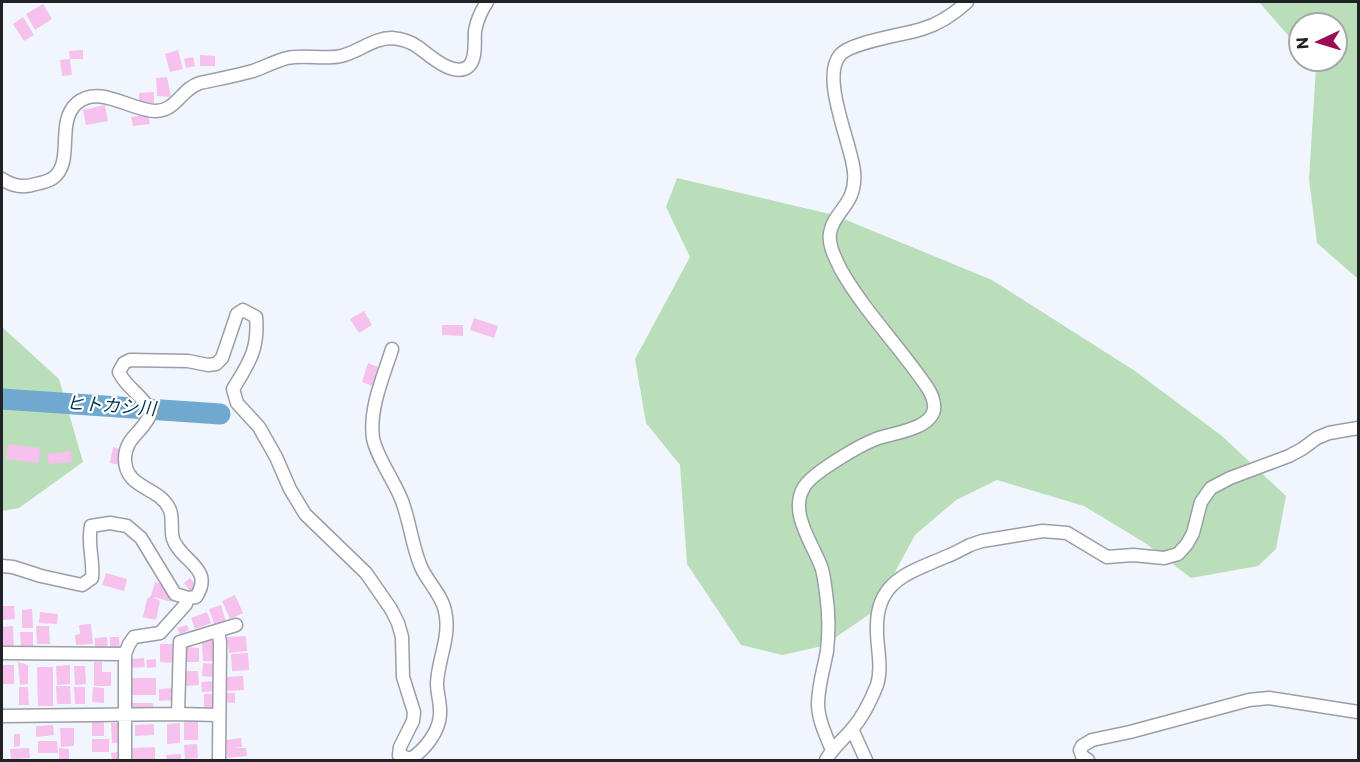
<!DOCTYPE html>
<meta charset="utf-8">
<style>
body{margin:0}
#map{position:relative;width:1360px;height:762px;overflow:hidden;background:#f1f5fd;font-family:Commissioner,sans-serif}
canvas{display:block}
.frame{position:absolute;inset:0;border:3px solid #202225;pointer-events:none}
.north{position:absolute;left:1288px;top:12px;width:60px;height:60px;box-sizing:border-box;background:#fff;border:2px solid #a6a7a8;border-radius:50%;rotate:266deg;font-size:16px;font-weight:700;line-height:24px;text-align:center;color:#202225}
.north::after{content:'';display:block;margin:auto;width:21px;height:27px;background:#9c0b58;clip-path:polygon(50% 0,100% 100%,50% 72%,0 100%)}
</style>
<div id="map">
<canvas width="1360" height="762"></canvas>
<div class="frame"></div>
<div class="north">N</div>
</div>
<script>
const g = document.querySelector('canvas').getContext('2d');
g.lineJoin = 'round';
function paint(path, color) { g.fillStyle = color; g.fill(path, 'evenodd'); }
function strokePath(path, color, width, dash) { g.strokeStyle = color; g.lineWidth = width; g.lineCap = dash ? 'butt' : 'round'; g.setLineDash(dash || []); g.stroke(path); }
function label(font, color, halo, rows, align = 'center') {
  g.font = font + ' Commissioner,"Noto Sans JP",sans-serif'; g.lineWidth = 4.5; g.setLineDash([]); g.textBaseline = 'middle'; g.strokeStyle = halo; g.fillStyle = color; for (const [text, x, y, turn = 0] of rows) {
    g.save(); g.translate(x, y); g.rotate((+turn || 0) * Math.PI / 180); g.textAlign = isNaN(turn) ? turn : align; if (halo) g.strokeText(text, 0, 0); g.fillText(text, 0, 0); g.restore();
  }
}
const green = new Path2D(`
 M1259 2H1358V279L1317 243 1309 179 1316 68 1309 60H1336V24H1300V49Z
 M677 178 834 215 992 280 1135 371 1222 436 1286 496 1276 549 1258 566 1191 578 1145 543 1084 506 997 480 956 500 915 535 874 611 823 646 782 655 741 645 687 564 680 465 646 423 635 359 690 257 666 207Z
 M2 327 59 379 83 462 19 508 2 511Z`);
const river = new Path2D(`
 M2 399 220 414`);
const building = new Path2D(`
 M43 4 52 19 35 30 26 14Z
 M23 17 34 35 24 41 13 24Z
 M83 50V59H70L69 51Z
 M178 50 183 69 170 72 165 54Z
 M200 55 215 56V66H200Z
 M193 57 195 66 186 68 184 59Z
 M70 59 72 75 62 76 60 60Z
 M167 77 171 97 157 96 156 78Z
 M154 92V103L139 104V93Z
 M105 105 108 121 86 125 83 110Z
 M148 114 150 124 133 126 131 117Z
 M364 311 372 325 359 333 350 319Z
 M474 318 498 326 494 338 470 330Z
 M442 325H463V336L442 335Z
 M368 363 378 367 372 386 362 382Z
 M8 444 40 448 39 463 6 459Z
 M113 447 120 449V465L110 463Z
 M71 451 72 462 49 464 47 454Z
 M106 573 127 579 124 591 102 585Z
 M190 578 197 586 190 591 184 583Z
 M155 582 168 586 173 602 153 597 160 601 156 620 143 617 147 599 151 596Z
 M235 595 243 613 230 619 222 601Z
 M221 605 226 622 215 626 209 609Z
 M2 606H14L15 619 3 620Z
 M32 609 33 628H22V610Z
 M40 612 58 614 57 624 39 623Z
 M207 612 211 623 195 629 191 618Z
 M91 624 93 644 76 645 75 635 80 634 79 625Z
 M187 625 189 630 180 634 177 628Z
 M13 626 14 650H2V627Z
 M36 626H49L50 644H37Z
 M20 632H33V648H21Z
 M246 636 247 651 229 653 227 637Z
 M107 637 108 648H95V638Z
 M110 637H119L120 651 110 652Z
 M215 640V661H203L202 641Z
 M160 644H173V663L160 662Z
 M187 647 199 648V662H187Z
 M248 653 249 670 232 671 231 654Z
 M144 658 145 667 131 668 130 659Z
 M156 659V667L147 668 146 660Z
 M18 662 28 665V684L20 685Z
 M94 662H102V672H111V686H94Z
 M203 663 216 664 215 677 202 676Z
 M3 665H14V684H3Z
 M70 665V684L57 685 56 666Z
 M74 666H85L86 684 75 685Z
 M37 667H53V706H38Z
 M186 671H198L199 685 186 686Z
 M243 676 244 690 227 691 226 677Z
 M131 678H156V695H131Z
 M215 681V691L202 692 201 682Z
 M56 686H70L71 704H57Z
 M19 687H28L29 705H19Z
 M74 687H85V704H75Z
 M93 687 104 688V703L92 702Z
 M175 688V700L159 701V689Z
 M223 693H235V703L223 702Z
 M204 694H213V709H204Z
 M130 703H153V712H131Z
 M92 721 104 722V736H92Z
 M198 721V740H184V722Z
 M111 723H120L121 743H112Z
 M180 723V743L167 744V724Z
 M154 724V735L135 736V725Z
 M53 725 54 735 36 737V726Z
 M60 728H74V746L61 747Z
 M14 734H20V746L14 747Z
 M241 738 242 747 234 748H246L247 756 227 758 226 740Z
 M92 739H109V752H92Z
 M38 741H57L58 753H38Z
 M197 744 198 758 185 759 184 745Z
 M155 747V760H133L132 748Z
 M29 748 30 758 11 759 10 749Z
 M59 748 69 749V760H59Z
 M119 752 120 760H112L111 753Z
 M181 754V760H167L166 755Z`);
const minor = new Path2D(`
 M2 179C12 186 24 188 36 184 41 183 49 181 53 178 75 162 55 122 77 103 100 84 131 111 156 111 176 111 182 88 200 83 218 79 235 76 253 71 264 67 276 61 287 58 305 54 323 60 341 56 359 52 373 38 392 38 402 39 410 41 418 47 428 54 454 79 469 66 477 58 474 41 475 31 477 20 481 11 487 2
 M2 566 13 567 41 576 82 585 92 578C94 560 87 544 91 526L110 523 127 526 141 538 175 594 188 598 196 597C215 568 181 562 173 539 170 529 174 517 169 508 158 486 125 489 125 459 125 436 145 432 151 412 143 395 125 387 119 372L124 363 130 360 188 361 208 365 216 364 222 358 237 314 243 310 256 317C259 349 249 363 233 389L237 403 259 427 276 457 290 489 305 514 366 573 391 609 398 623 402 637 403 677 414 712 413 721 400 747 399 755 410 759C424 751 439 732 440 715 441 704 437 694 437 683 438 659 451 636 445 611 442 595 427 581 421 567 412 546 410 522 402 501 395 482 376 456 373 438 369 408 383 378 392 349
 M218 631 220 642 219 760
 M2 653 125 654
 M178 714 180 642 236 625
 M2 716 178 714 218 715
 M852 729 866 760
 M832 750C826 736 818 719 818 704 818 686 824 668 827 651 829 632 829 612 826 593 825 585 824 577 822 569 814 545 788 513 804 487 812 473 860 445 876 439 892 433 929 430 934 410 935 402 931 393 927 387 900 347 865 312 841 270 836 259 828 246 830 233 834 210 857 205 854 172 852 145 820 78 840 55 851 42 903 35 922 29 939 24 954 14 967 2
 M125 760V654L129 644 134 637 160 633 186 604 188 598
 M826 760C833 747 843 740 852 729 863 717 871 700 877 685 883 666 876 645 877 626 877 580 911 572 945 557 954 554 962 549 970 545L982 541 1043 531 1067 533 1107 557 1133 555 1164 558 1178 554 1187 544 1193 533 1201 502 1211 488 1230 478 1289 456 1302 449 1317 438 1329 433 1358 428
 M1088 760 1082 756 1080 750 1082 746 1092 740 1130 732 1249 700 1269 698 1358 712`);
const waterNames = [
 ["ヒトカシ川",111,406,4]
];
paint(green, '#badeba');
strokePath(river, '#6fa9d0', 21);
paint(building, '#f6c1ec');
strokePath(minor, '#9a9ea6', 15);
strokePath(minor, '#fff', 12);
label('italic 18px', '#02344e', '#fff', waterNames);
</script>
